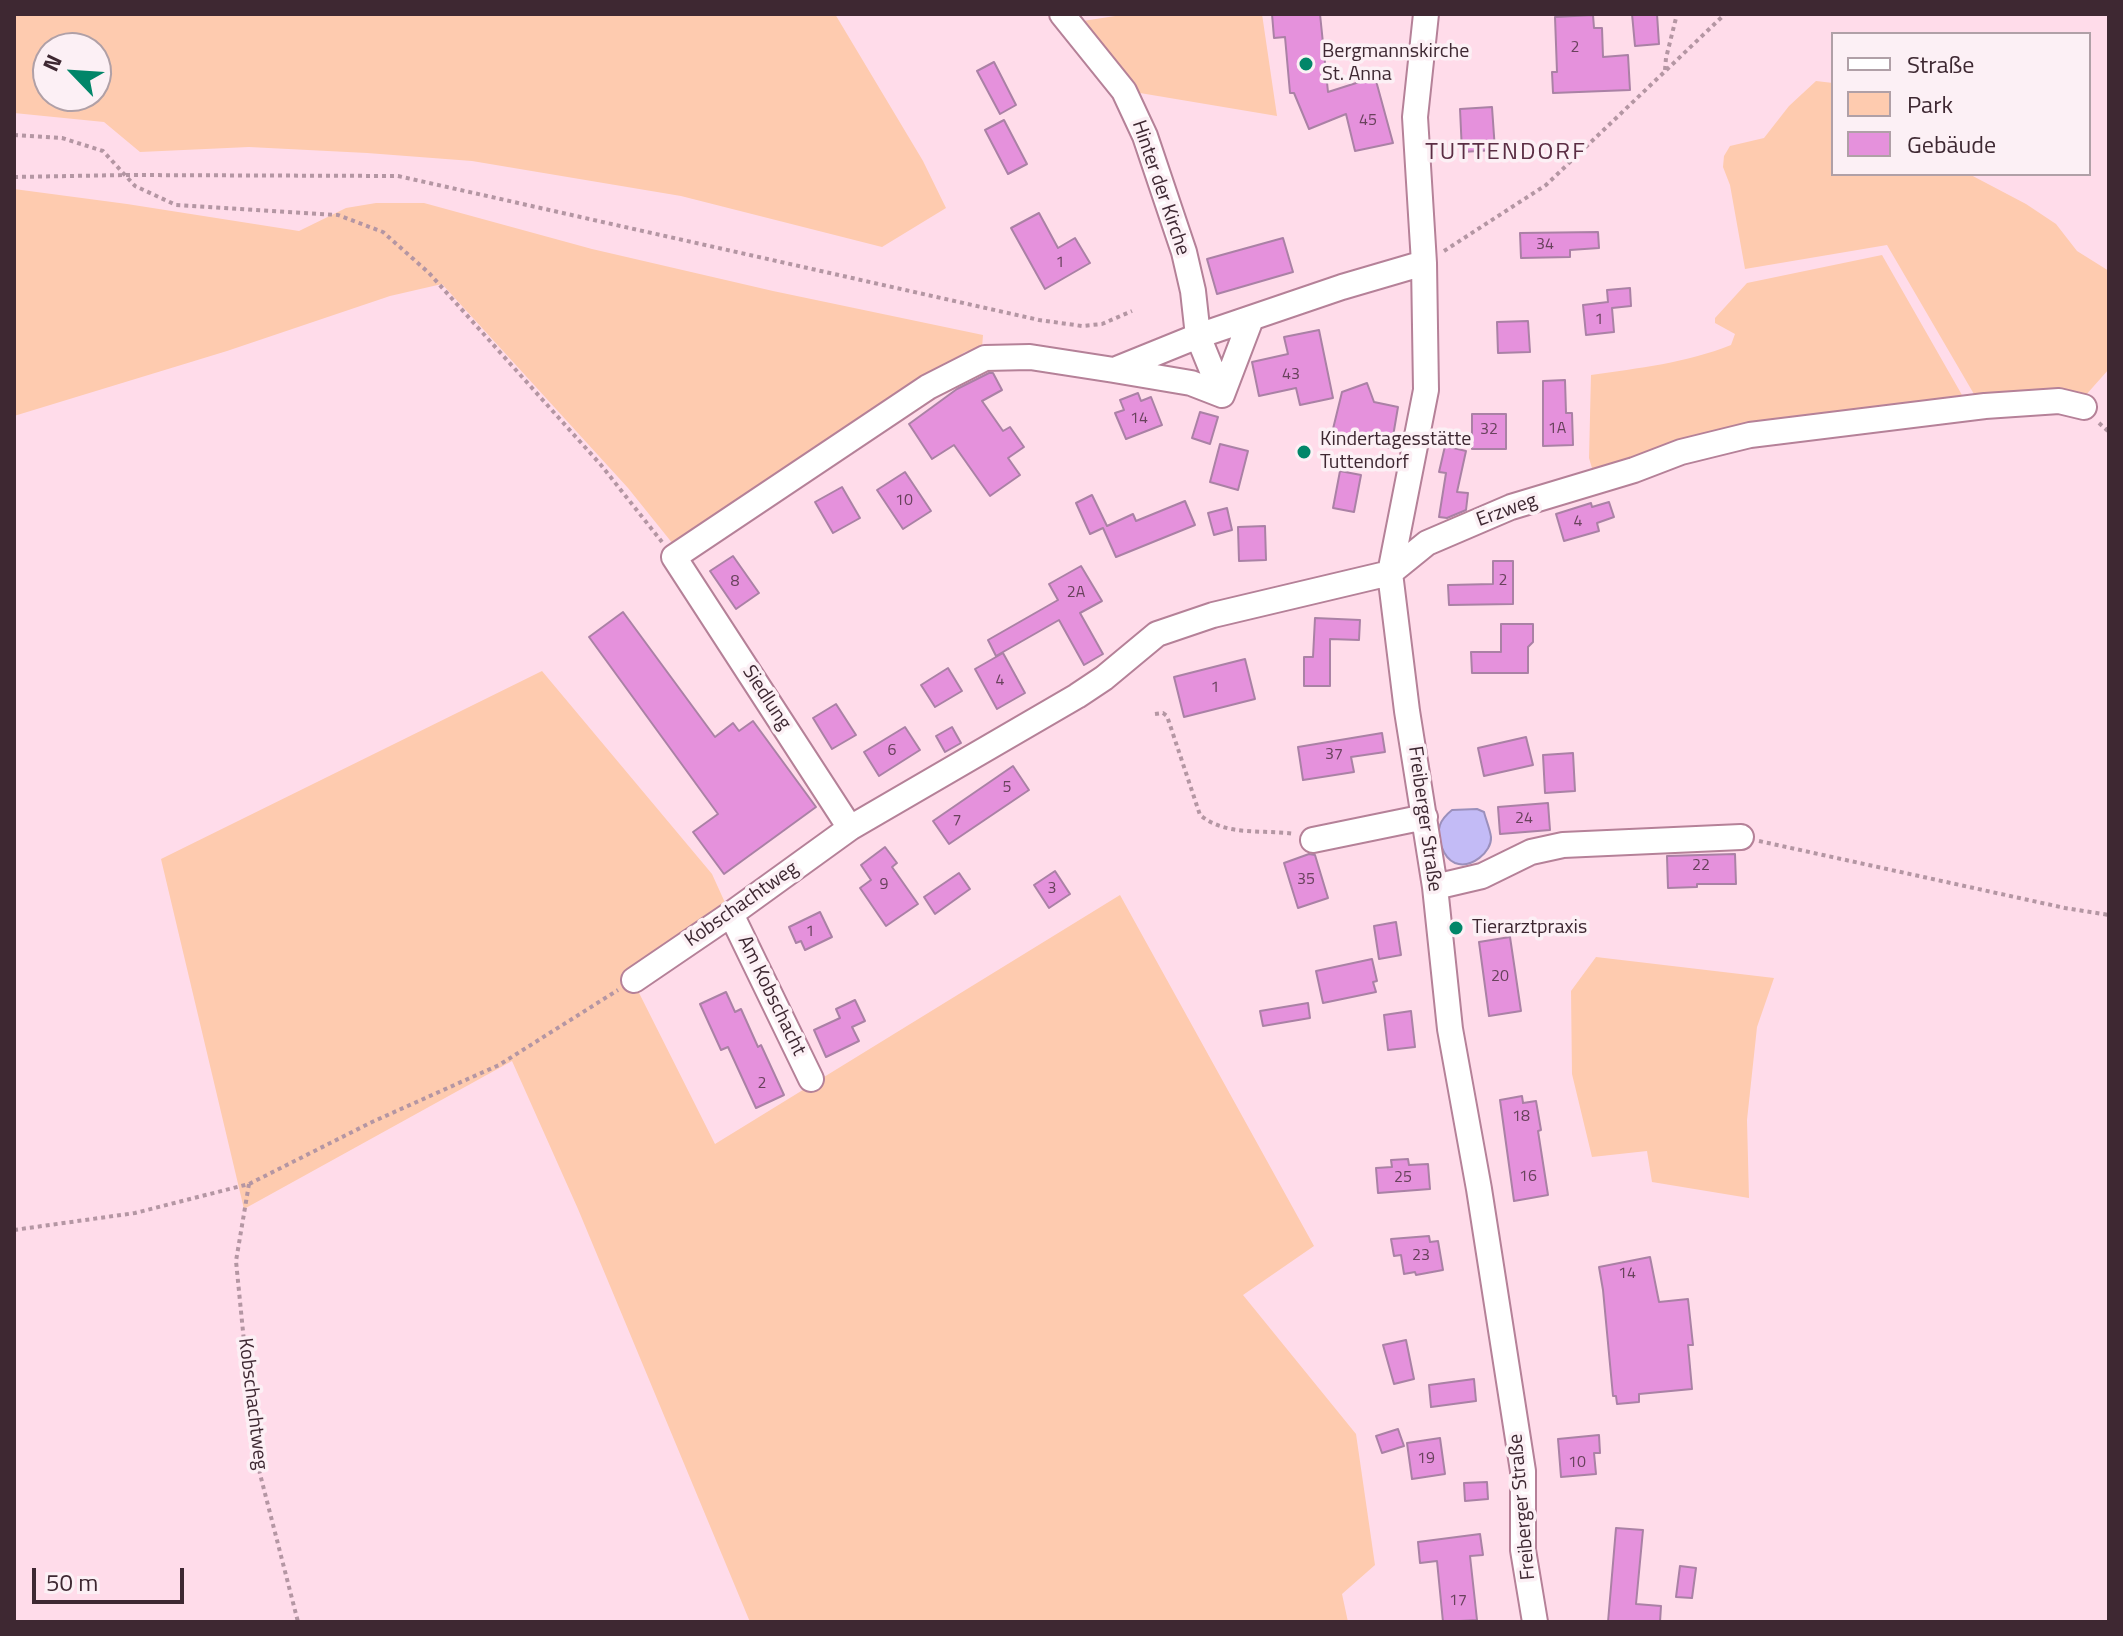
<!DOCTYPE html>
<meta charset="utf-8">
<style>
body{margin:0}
#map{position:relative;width:2123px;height:1636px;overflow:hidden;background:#ffdcea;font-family:"Titillium Web",sans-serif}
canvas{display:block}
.frame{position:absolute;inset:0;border:16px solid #3e2832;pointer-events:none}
.legend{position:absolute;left:1831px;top:32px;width:260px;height:144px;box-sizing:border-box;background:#fcf0f5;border:2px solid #b0a0a7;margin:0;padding:10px 14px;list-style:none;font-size:24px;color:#3e2832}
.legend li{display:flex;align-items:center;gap:16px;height:40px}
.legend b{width:40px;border:2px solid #b0a0a7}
.north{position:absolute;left:32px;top:32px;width:80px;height:80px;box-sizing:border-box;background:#fcf0f5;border:2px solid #b0a0a7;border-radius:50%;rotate:295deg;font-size:22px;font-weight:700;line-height:32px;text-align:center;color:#3e2832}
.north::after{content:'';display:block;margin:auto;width:28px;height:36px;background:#018669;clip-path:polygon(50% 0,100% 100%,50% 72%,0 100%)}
.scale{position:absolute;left:32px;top:1568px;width:152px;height:36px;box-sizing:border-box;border:4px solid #3e2832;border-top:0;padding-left:10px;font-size:24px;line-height:28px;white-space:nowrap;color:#3e2832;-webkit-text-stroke:6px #fcf0f5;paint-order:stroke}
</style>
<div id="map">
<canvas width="2123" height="1636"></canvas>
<div class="frame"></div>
<ul class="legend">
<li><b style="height:10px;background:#fff"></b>Straße</li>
<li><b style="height:22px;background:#fecbaf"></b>Park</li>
<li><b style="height:22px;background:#e591dc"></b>Gebäude</li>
</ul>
<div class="north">N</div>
<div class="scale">50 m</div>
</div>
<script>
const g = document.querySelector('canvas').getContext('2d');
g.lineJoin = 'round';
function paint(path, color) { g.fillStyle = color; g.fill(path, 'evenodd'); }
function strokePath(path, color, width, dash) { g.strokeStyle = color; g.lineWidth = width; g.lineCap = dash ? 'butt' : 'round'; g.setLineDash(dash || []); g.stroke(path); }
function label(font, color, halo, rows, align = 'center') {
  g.font = font + ' "Titillium Web",sans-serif'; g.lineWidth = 7; g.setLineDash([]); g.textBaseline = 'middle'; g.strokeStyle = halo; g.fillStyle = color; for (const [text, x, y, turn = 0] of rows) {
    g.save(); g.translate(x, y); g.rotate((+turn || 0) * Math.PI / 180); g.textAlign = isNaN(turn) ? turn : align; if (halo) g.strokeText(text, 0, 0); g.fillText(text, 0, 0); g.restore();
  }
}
const green = new Path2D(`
 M14 14H835L923 161 946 208 882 247 681 196 472 161 367 153 249 147 140 152 104 122 14 113ZM96 48V96H48V48Z
 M1128 14H1262L1277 116 1134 92 1083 21Z
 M1816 81 1833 83V174H1969L2026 204 2056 224 2077 251 2109 271V369L2085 396 1978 401 1887 245 1745 269 1730 185 1723 167 1724 156 1730 146 1764 138 1789 106Z
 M14 189 127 204 299 231 346 208 376 203H424L592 249 773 291 983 335 982 348 965 352 673 544 628 488 442 284 390 296 227 351 14 416Z
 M1882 255 1962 395 1961 403 1594 475 1589 458 1591 375C1639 368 1686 363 1731 345L1735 334 1715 323V318L1747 283Z
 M542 671 712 874 727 907 630 975 715 1144 1120 895 1314 1246 1243 1295 1356 1434 1375 1565 1342 1594 1348 1622H750L578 1209 512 1061 244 1209 161 859Z
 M1596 957 1774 978 1757 1027 1747 1120 1749 1198 1652 1182 1647 1151 1592 1157 1572 1074 1571 991Z`);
const water = new Path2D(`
 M1477 809 1484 812C1486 820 1490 829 1491 837 1492 852 1471 869 1455 863 1443 858 1436 837 1440 825 1442 819 1447 814 1452 810Z`);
const building = new Path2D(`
 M1272 14H1320L1328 92 1375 77 1393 143 1355 151 1346 114 1309 129 1294 93H1290L1285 37 1274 38Z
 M1632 14H1657L1659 44 1635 46Z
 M1593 15 1594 28H1602L1603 57 1628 55 1630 90 1553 93 1552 72H1557L1555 17Z
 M994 62 1016 105 1000 114 977 71Z
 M1492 107 1495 150 1462 152 1460 109Z
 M1004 120 1027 164 1008 174 985 130Z
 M1039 213 1058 248 1075 238 1090 263 1045 289 1011 228Z
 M1598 232 1599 248 1570 250V257L1521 258 1520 233Z
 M1283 238 1293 272 1217 294 1207 259Z
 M1630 288 1631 306 1612 308 1614 332 1586 335 1583 305 1608 302 1607 290Z
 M1528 321 1530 352 1498 353 1497 322Z
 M1319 330 1333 398 1300 405 1296 388 1259 396 1252 362 1288 354 1284 337Z
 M989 373H993L1002 390 982 401 1003 431 1010 427 1024 447 1008 458 1020 475 990 496 954 445 932 459 909 424 957 389Z
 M1565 380 1566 413H1572L1573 445 1543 446V381Z
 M1367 383 1374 402 1398 407 1391 448 1332 433 1342 392Z
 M1138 393 1141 401 1151 397 1162 425 1126 439 1115 413 1124 410 1120 400Z
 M1200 412 1218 417 1210 444 1192 438Z
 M1472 414H1506V449H1472Z
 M1220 444 1248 451 1238 490 1210 482Z
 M1445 446 1466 451 1457 492 1468 493 1466 510 1447 518 1439 517 1446 473 1439 472Z
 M1340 471 1361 475 1354 512 1333 508Z
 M905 472 931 511 903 529 877 490Z
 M842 487 860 518 833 533 815 502Z
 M1092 495 1107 526 1133 514 1136 521 1185 501 1195 525 1116 557 1103 528 1090 534 1076 503Z
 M1609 502 1614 517 1597 523 1599 531 1564 541 1556 514 1591 503 1592 507Z
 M1227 508 1232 530 1214 535 1208 513Z
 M1265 526 1266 560 1239 561 1238 527Z
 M733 556 759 593 736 609 710 571Z
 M1493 561H1513V604L1449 605 1448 585 1493 584Z
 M1081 566 1102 601 1080 613 1103 654 1084 665 1059 620 996 656 988 640 1058 600 1049 584Z
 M623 612 715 737 733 723 739 731 753 721 816 807 724 874 693 832 718 814 589 637Z
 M1315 618 1360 620 1359 640 1330 639V686H1304V657H1313Z
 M1501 624H1533V642L1528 647V673H1472L1471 652H1501Z
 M1003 653 1025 693 997 709 975 669Z
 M1245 659 1255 699 1184 717 1174 677Z
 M948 668 962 691 935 707 921 685Z
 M836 704 856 735 832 749 813 718Z
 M905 727 920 750 879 776 864 752Z
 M952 727 961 743 945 752 936 736Z
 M1382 733 1385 752 1351 757 1354 772 1303 780 1298 747Z
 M1526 737 1533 765 1484 776 1478 748Z
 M1573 753 1575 791 1545 793 1543 755Z
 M1013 766 1029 790 949 844 933 821Z
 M1548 803 1550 830 1500 834 1498 807Z
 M885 847 897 863 892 867 918 904 886 926 860 888 871 880 861 865Z
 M1309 854 1315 855 1328 898 1298 908 1284 863Z
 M1735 854 1736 884H1697V887L1668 888 1667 856Z
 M1055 871 1070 894 1049 908 1034 885Z
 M959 873 970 889 935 914 924 897Z
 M820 912 832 937 805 950 801 941 796 943 789 927Z
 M1396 922 1401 955 1379 959 1374 926Z
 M1510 937 1521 1011 1489 1016 1479 942Z
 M1372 959 1377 981 1373 982 1376 992 1323 1003 1316 971Z
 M726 992 735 1012 741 1009 758 1047 761 1045 784 1095 756 1108 728 1047 721 1050 700 1004Z
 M855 1000 865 1021 852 1027 859 1041 826 1057 814 1030 840 1018 836 1009Z
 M1308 1003 1310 1018 1263 1026 1260 1011Z
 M1411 1011 1415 1047 1388 1050 1384 1015Z
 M1522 1096 1523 1103 1536 1101 1541 1130 1538 1131 1548 1195 1514 1201 1500 1100Z
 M1408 1159 1409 1165 1428 1164 1430 1189 1378 1193 1376 1168 1392 1167 1391 1160Z
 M1429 1236 1430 1242 1438 1241 1443 1270 1416 1275 1415 1272 1404 1274 1401 1255 1394 1256 1391 1239Z
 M1650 1257 1659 1302 1688 1299 1693 1345H1688L1692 1389 1639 1394V1402L1617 1404 1616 1396H1613L1603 1290 1599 1267Z
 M1406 1340 1414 1379 1394 1384 1383 1345Z
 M1474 1379 1476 1401 1431 1407 1429 1385Z
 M1398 1429 1404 1446 1382 1453 1376 1436Z
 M1599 1435 1600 1453H1594L1596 1474 1561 1477 1558 1439Z
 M1440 1438 1445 1474 1412 1479 1407 1443Z
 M1487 1482 1488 1499 1465 1501 1464 1483Z
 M1616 1528 1643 1530 1636 1604 1661 1606 1660 1622H1608Z
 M1480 1534 1483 1555 1470 1556 1477 1620 1443 1622 1437 1561 1420 1563 1418 1542Z
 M1680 1566 1696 1568 1692 1598 1676 1597Z`);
const path = new Path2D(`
 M1665 70 1666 58 1677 14
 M14 135 62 138 103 151 135 186 176 205 338 215 383 232 429 273 601 465 662 542
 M14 177 125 175 398 176 1039 320 1082 326 1102 324 1132 311
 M1444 251 1546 185 1725 14
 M2099 423 2109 432
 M1155 714 1163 713 1167 716 1200 815C1227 837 1263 829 1295 834
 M1759 841 2065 908 2109 915
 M249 1184 236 1261 249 1392 259 1470 298 1622
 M14 1230 135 1213 249 1184 372 1122 499 1065 618 990`);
const minor = new Path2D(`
 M1062 14 1124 91 1145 136 1184 252 1193 291 1198 336 1222 395 1251 319
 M1426 14 1415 117 1424 263 1426 390 1390 573 1407 711 1435 887 1450 1029 1479 1189 1523 1471V1550L1535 1622
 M1114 370 1191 383 1222 395
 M850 828 674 557 928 387 985 358 1030 357 1114 370 1198 336 1342 287 1424 263
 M1313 840 1425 817
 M1435 887 1482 876 1531 852 1563 845 1741 837
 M731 914 811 1079
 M634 980 731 914 850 828 1077 696 1104 678 1157 634 1213 615 1390 573 1427 543 1511 507 1634 470 1681 452 1750 435 1985 406 2059 401 2084 407`);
const markers = [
 [1306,64,8,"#018669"],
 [1304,452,8,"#018669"],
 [1456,928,8,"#018669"]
];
const numberNames = [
 ["2",1575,48],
 ["45",1368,121],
 ["34",1545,245],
 ["1",1060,263],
 ["1",1599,320],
 ["43",1291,375],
 ["14",1139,419],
 ["1A",1557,429],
 ["32",1489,430],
 ["10",904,501],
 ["4",1578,522],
 ["2",1503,581],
 ["8",735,582],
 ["2A",1076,593],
 ["4",1000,681],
 ["1",1215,688],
 ["6",892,751],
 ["37",1334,755],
 ["5",1007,788],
 ["24",1524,819],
 ["7",957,821],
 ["22",1701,866],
 ["35",1306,880],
 ["9",884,885],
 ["3",1052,889],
 ["1",810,932],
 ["20",1500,977],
 ["2",762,1084],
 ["18",1521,1117],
 ["16",1528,1177],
 ["25",1403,1178],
 ["23",1421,1256],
 ["14",1627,1274],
 ["19",1426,1459],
 ["10",1577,1463],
 ["17",1458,1601]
];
const poiNames = [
 ["Bergmannskirche",1322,52],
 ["St. Anna",1322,75],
 ["Kindertagesstätte",1320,440],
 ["Tuttendorf",1320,463],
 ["Tierarztpraxis",1472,928]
];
const streetNames = [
 ["Hinter der Kirche",1160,188,71],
 ["Erzweg",1507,511,-20],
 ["Siedlung",766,698,57],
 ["Freiberger Straße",1424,819,82],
 ["Kobschachtweg",742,905,-35],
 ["Am Kobschacht",771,996,64],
 ["Kobschachtweg",252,1404,83],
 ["Freiberger Straße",1523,1507,-95]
];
const quarterNames = [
 ["TUTTENDORF",1506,153]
];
paint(green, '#fecbaf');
paint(water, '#c3bbf6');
strokePath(water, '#9b8fbb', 2);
paint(building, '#e591dc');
strokePath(building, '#aa81a5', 2);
strokePath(minor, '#b58198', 28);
strokePath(path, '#b496a3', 4, [4, 4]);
strokePath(minor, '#fff', 24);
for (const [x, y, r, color] of markers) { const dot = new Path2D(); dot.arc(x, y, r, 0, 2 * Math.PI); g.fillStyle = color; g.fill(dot); strokePath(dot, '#fcf0f5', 3); }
label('16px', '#68425c', null, numberNames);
label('20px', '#3e2832', '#fcf0f5', poiNames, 'left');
label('20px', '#3e2832', '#fcf0f5', streetNames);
g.letterSpacing = '2px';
label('24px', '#5b2e44', '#fcf0f5', quarterNames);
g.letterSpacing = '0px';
</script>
